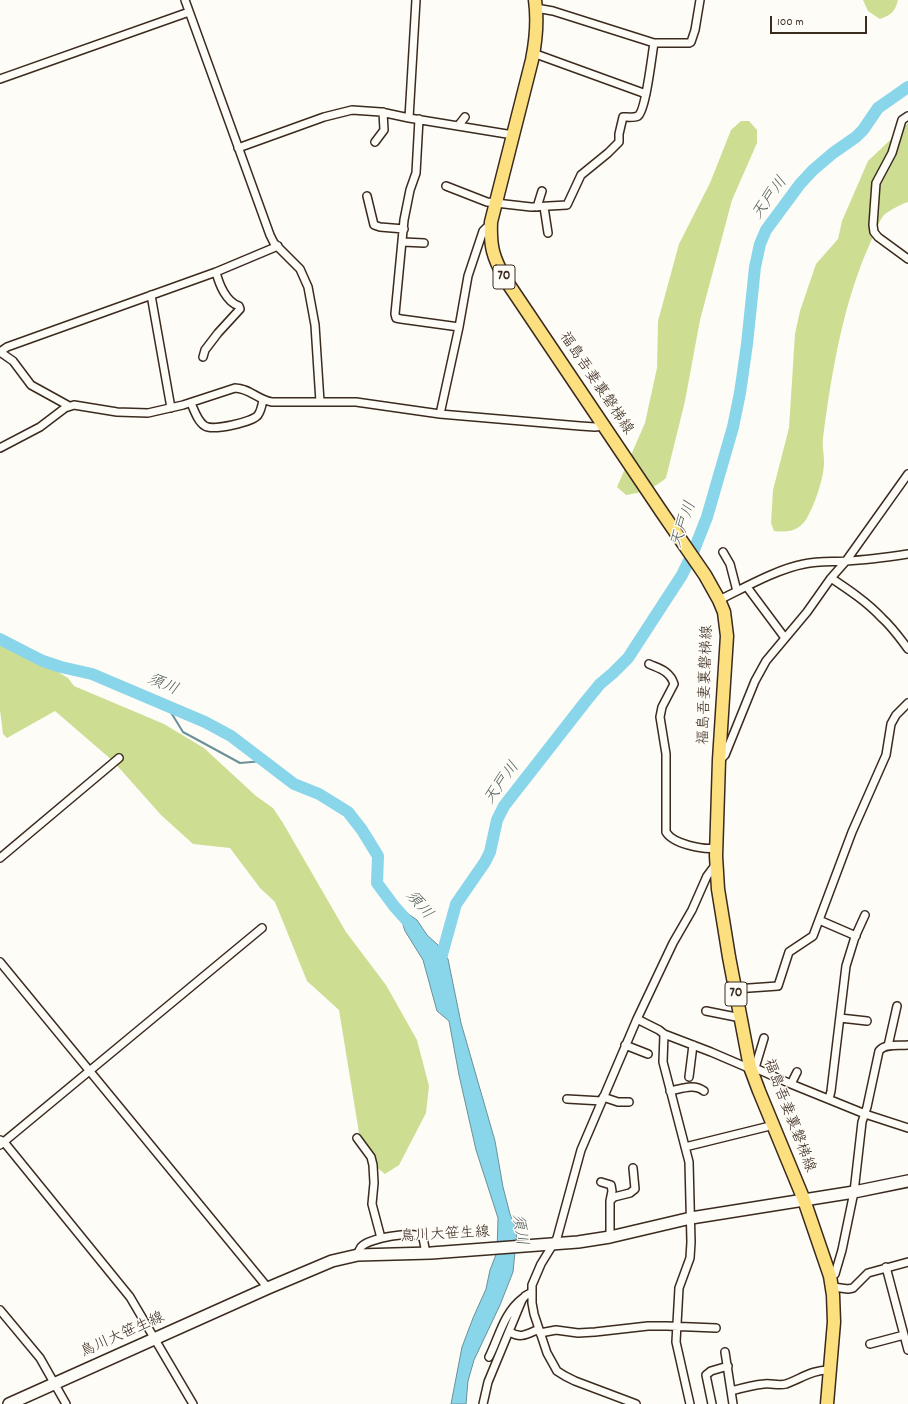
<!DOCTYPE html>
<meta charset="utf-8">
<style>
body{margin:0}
#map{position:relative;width:908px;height:1404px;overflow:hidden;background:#fdfcf7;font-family:Dekko,sans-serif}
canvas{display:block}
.scale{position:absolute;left:770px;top:16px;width:97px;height:18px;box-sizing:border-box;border:2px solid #3b2a1e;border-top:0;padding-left:5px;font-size:12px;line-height:14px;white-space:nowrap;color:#3b2a1e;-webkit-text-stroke:3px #fdfcf7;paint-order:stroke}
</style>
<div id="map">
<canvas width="908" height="1404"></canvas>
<div class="scale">100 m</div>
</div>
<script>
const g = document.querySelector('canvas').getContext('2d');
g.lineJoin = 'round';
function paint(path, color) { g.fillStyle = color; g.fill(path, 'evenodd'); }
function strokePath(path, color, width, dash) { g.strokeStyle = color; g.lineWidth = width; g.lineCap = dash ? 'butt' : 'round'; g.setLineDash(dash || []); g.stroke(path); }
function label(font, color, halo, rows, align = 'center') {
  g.font = font + ' Dekko,"Klee One",sans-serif'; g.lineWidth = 3; g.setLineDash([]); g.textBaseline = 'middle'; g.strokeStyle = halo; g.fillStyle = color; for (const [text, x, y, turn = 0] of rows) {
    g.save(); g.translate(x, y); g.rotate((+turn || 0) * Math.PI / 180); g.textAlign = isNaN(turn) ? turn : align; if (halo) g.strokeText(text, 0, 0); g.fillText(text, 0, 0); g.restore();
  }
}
const green = new Path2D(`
 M863 0H898C895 12 891 15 880 19L868 11Z
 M741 121H749L757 130V143L732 200 700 320 685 401 666 478C655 488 641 493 626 495L617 487 645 423 657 368 658 321 679 244 710 183 731 130Z
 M908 123V202C901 204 890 210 884 215 880 219 875 233 872 239 843 302 832 370 823 438 822 446 824 454 824 462 824 477 816 501 809 514 802 530 790 533 774 531L771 523 773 490 789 428 795 334 800 311 816 264 838 239 842 221 868 161Z
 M0 638 68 678 74 686 164 724 204 748 256 796 273 808 283 823 346 932 386 985 417 1040 429 1086 426 1113 399 1165 385 1174 375 1166 360 1139 339 1010 307 981 275 902 260 888 230 848 193 844 161 815 113 761 55 711 7 738 3 734 0 710Z`);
const water = new Path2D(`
 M398 907 417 920 427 935 438 945 448 959 461 1023 495 1141 503 1187 510 1214 517 1232 513 1272 500 1305 474 1360 468 1381 466 1404H451L462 1347 473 1318 486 1289 490 1270 497 1252 498 1218 476 1150 459 1075 449 1021 437 1011 423 960 405 931Z`);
const stream = new Path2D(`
 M167 706 183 732 196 739 240 763 263 761`);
const river = new Path2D(`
 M0 639 29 654 43 661 61 667 92 674 205 722 231 736 294 784 319 794 348 812 362 830 378 856 377 883 394 906 410 924
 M440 962 456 904 485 862 490 852 497 820 504 806 586 701 600 684 613 673 628 658 682 575 694 550 707 517 733 427 740 393 747 344 755 267 760 244 766 230 800 184 813 170 833 153 856 137 863 130 878 108 908 87`);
const street = new Path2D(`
 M185 0 270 235 274 243 300 269 308 287 315 325 320 402
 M536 8 553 11 654 43H689L691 42 695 30 700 0
 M533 53 646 94
 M0 79 189 12
 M908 116 902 120 892 153 876 183 873 225 874 232 878 237 908 259
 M409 118 416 0
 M419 119 416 173 410 190 404 220 395 314 396 318 401 319 459 327
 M458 126 465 117
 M375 142 384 130 383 112
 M238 148 324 117 352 110 381 112 409 118 513 135
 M446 186 487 202 531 207 567 205 581 175 608 153 619 142V134L623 117C627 117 634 118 638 116 646 110 652 54 654 43
 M367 196 374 225 380 227 404 229
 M537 207 542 191
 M544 207 548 233
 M403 242 424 243
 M151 295 171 408
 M0 352 7 347 216 272 278 246
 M0 352 13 361 31 385 69 406
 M203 357 205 350 218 333 240 309 239 306C226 302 219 284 216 272
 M191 403C194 410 198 422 205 426 213 431 253 422 258 415 261 411 262 405 263 400
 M440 414 459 327 468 276 483 231 486 228 491 227
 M0 448 40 427 65 408 74 405 117 412 148 413 183 405 235 388C249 388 258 400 272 402H356L440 414 580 426 595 427 603 426
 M723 552 730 564 737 591
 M831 578C849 590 867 602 882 618 892 627 900 638 908 649
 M747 587 785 638
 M719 600C744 588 777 569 804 564 819 561 832 562 847 561 867 560 888 557 908 554
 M649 664C660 669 670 671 674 684L662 707 660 717 666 754V832C673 844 703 850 716 848
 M721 759 725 755 755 681 766 661 807 612 831 578 846 561 908 474
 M0 858 119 758
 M819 920 856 936
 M0 962 268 1288
 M735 989 778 986 789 952 813 936 852 832 886 755 891 724 896 715 908 703
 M706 1011 736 1017H741
 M840 1018 867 1021
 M637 1019 659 1030 664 1034 711 1052 746 1067 755 1068 791 1084
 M664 1034 663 1062 689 1162 691 1242 690 1258 679 1288 676 1342 690 1404
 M625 1045 648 1054
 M888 1046 897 1006
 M755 1068 764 1038
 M797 1072 791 1084 865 1114 908 1128
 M689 1077 693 1045
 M670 1091C681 1089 694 1083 704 1091
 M603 1097 618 1102H629
 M567 1099 602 1101
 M829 1099 831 1091 846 966 855 937 865 915
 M357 1138 371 1157 373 1165 374 1183 372 1204 381 1238
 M0 1140 4 1142 130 1297 193 1404
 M0 1145C88 1073 174 1000 262 928
 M685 1147 774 1125
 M601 1182 611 1185 612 1191 610 1201
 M610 1237V1201L614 1197 630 1193 635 1189 633 1168
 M357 1256C358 1253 359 1250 361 1247 369 1238 414 1230 423 1238L426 1253
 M886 1267 908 1350
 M830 1276 835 1274 842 1250 854 1192 862 1122 867 1107 879 1051C885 1043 899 1046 908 1045
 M833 1287 848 1289 853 1288 868 1273 908 1262
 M0 1310 40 1358 66 1404
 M510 1332C521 1339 527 1334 539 1329
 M540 1333 556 1330 578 1333 595 1332 648 1326H667L716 1328
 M870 1344 904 1335
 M725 1352 733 1404
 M489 1357C499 1337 504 1312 523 1298
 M731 1391C742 1388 753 1385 764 1384 772 1383 778 1386 786 1384 800 1379 814 1369 830 1370
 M483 1404 488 1382 522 1300 525 1296 532 1292
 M636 1404 575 1381 565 1376 557 1371 547 1353 534 1314 532 1303V1285L541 1264 557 1238 581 1150 637 1019 673 943 692 910 707 876 716 864
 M712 1404 706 1375 711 1371 728 1366`);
const secondary = new Path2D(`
 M9 1404 268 1288 332 1261 358 1255 431 1253 578 1242 610 1237 691 1218 854 1192 908 1181`);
const primary = new Path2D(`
 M535 0C538 21 536 40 532 60L491 222C490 247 493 257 505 279L663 514 705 575 719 600 724 612 727 636 719 760 716 856 718 889 729 957 750 1067 759 1091 804 1200 830 1276 833 1295 834 1322 827 1404`);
const shields = [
 [504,277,22],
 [736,994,22]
];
const shieldNames = [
 ["70",504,277],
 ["70",736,994]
];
const streetNames = [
 ["福島吾妻裏磐梯線",595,384,56],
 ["福島吾妻裏磐梯線",707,685,-88],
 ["福島吾妻裏磐梯線",788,1116,69],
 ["鳥川大笹生線",445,1236,-3],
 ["鳥川大笹生線",123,1336,-24]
];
const waterNames = [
 ["天戸川",771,199,-54],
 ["天戸川",685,525,-71],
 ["須川",162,686,23],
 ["天戸川",503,784,-54],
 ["須川",418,906,49],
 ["須川",518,1230,81]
];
paint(green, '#cdde93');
paint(water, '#89d5ea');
strokePath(water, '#6a9198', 1);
strokePath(stream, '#6a9198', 2);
strokePath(river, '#89d5ea', 12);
strokePath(street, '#3b2a1e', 10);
strokePath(secondary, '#3b2a1e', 14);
strokePath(primary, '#3b2a1e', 15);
strokePath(street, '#fdfcf7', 7);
strokePath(secondary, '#fdfcf7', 11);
strokePath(primary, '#fce080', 12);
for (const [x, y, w] of shields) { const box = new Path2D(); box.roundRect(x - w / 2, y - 12, w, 24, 3); g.fillStyle = '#fdfcf7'; g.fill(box); strokePath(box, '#3b2a1e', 1); }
label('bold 14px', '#3b2a1e', null, shieldNames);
label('15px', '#3b2a1e', '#fdfcf7', streetNames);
label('italic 16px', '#525d5b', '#fdfcf7', waterNames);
</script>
